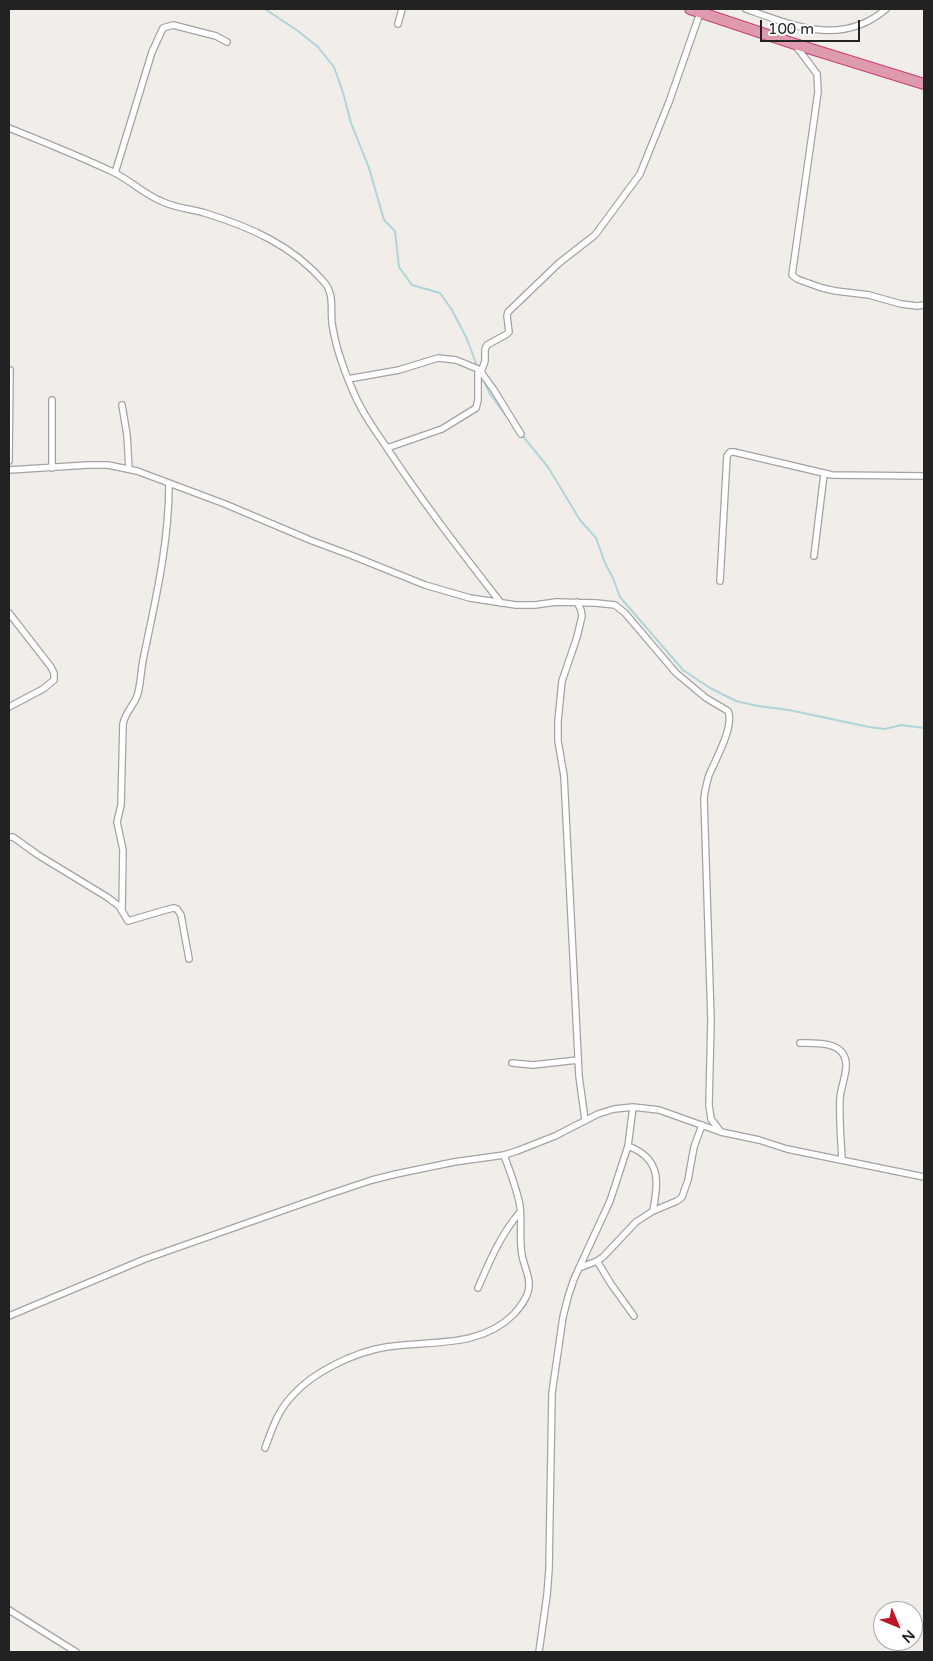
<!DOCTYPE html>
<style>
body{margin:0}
#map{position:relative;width:933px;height:1661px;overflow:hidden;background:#f1eeea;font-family:"Varela Round",sans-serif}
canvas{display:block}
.frame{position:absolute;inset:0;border:10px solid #222;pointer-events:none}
.north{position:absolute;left:873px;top:1601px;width:50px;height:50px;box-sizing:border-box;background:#fff;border:1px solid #a7a7a7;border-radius:50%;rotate:135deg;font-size:14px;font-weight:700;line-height:20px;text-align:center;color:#222}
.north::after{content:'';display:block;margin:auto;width:18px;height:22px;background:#be1626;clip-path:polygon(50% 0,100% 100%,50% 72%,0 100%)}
.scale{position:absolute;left:760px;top:20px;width:100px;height:22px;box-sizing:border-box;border:2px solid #222;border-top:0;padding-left:6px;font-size:15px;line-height:18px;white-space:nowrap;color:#222;-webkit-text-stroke:4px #fff;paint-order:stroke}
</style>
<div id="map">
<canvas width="933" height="1661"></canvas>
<div class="frame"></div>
<div class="north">N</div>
<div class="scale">100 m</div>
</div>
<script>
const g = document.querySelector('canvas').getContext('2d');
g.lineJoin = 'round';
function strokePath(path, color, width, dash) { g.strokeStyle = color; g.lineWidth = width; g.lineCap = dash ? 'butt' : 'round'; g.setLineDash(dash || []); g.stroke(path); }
const stream = new Path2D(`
 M265 9 298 31 318 47 334 67 344 96 351 123 369 168 384 220 395 231 399 267 412 285 440 293 452 310 467 339 477 366
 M483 379 490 394 510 421
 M521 434 548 467 580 520 596 538 605 563 613 578 620 597 683 670 710 688 736 701 758 706 789 710 869 727 885 729 901 725 924 728`);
const street = new Path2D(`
 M746 9C794 26 842 47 886 9
 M398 24 402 9
 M796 46 817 74 818 92 792 275 797 279 822 288 836 291 869 295 901 304 917 306 924 305
 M9 128C44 142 79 156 113 172 130 180 144 194 161 201 175 208 191 209 205 213 250 227 292 245 324 282 336 296 329 312 333 329 337 353 347 378 357 400 366 419 378 434 389 451 424 504 462 553 501 603
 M115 173 152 52 163 28 173 25 216 36 227 42
 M481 372 485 361V349L487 345 507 334 509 332 507 316 508 312 559 263 595 235 640 174 669 102 700 13
 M348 379 399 370 438 358 456 360 478 369 481 372 494 390 521 434
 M122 405 127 435 129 469
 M387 448 442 429 476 408 478 400V369
 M9 461 10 370
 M52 468V400
 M9 470 88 465H108L137 471 225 504 310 540 353 556 425 585 470 598 516 605H535L556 602 596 603 615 605 625 613 676 673 706 698 728 711C735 725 715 761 709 775 707 782 705 790 704 798L711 1020 709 1105 711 1119 721 1132
 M814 556 824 474
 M720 581 727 456 730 452H734L832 475 924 476
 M577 602 581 610 582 616 577 637 562 681 558 721V741L564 776 579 1076 585 1120
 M9 613 51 667 54 673V680L43 689 9 707
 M9 837H13L38 855 107 897 119 906 128 921 162 911 173 908 177 909 181 915 189 959
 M122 910 123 850 117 822 121 805 123 724C126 710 135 705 138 693 141 681 141 668 144 655 156 598 169 542 169 484
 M800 1043C818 1043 848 1041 846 1068 845 1078 841 1088 840 1098 839 1119 841 1140 842 1160
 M512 1063 533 1065 578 1060
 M628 1146C662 1159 658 1182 653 1211
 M597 1261 611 1284 634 1316
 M579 1268 597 1261 603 1257 636 1222 653 1211 677 1201 682 1197 688 1180 694 1147 702 1125
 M478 1288C489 1262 501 1234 520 1212
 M9 1316 145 1259 324 1196 372 1180 396 1174 454 1162 504 1155 517 1151 555 1136 598 1114 614 1109 633 1107 659 1110 721 1132 759 1140 787 1149 924 1177
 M265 1448C272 1429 278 1410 293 1395 313 1372 355 1352 386 1347 430 1340 479 1349 514 1314 520 1307 526 1300 528 1292 532 1280 524 1267 522 1255 519 1239 522 1222 520 1206 517 1189 510 1172 504 1155
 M9 1610 76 1652
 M539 1652 547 1595 549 1569 552 1393 563 1317 568 1297 574 1279 610 1201 628 1146 633 1107`);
const highway = new Path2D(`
 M690 9 795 44 924 84`);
strokePath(stream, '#afd4d9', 2);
strokePath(street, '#a3a3a3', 8);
strokePath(highway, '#ca3c7a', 12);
strokePath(street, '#fff', 5.5);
strokePath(highway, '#df9bae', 10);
</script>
